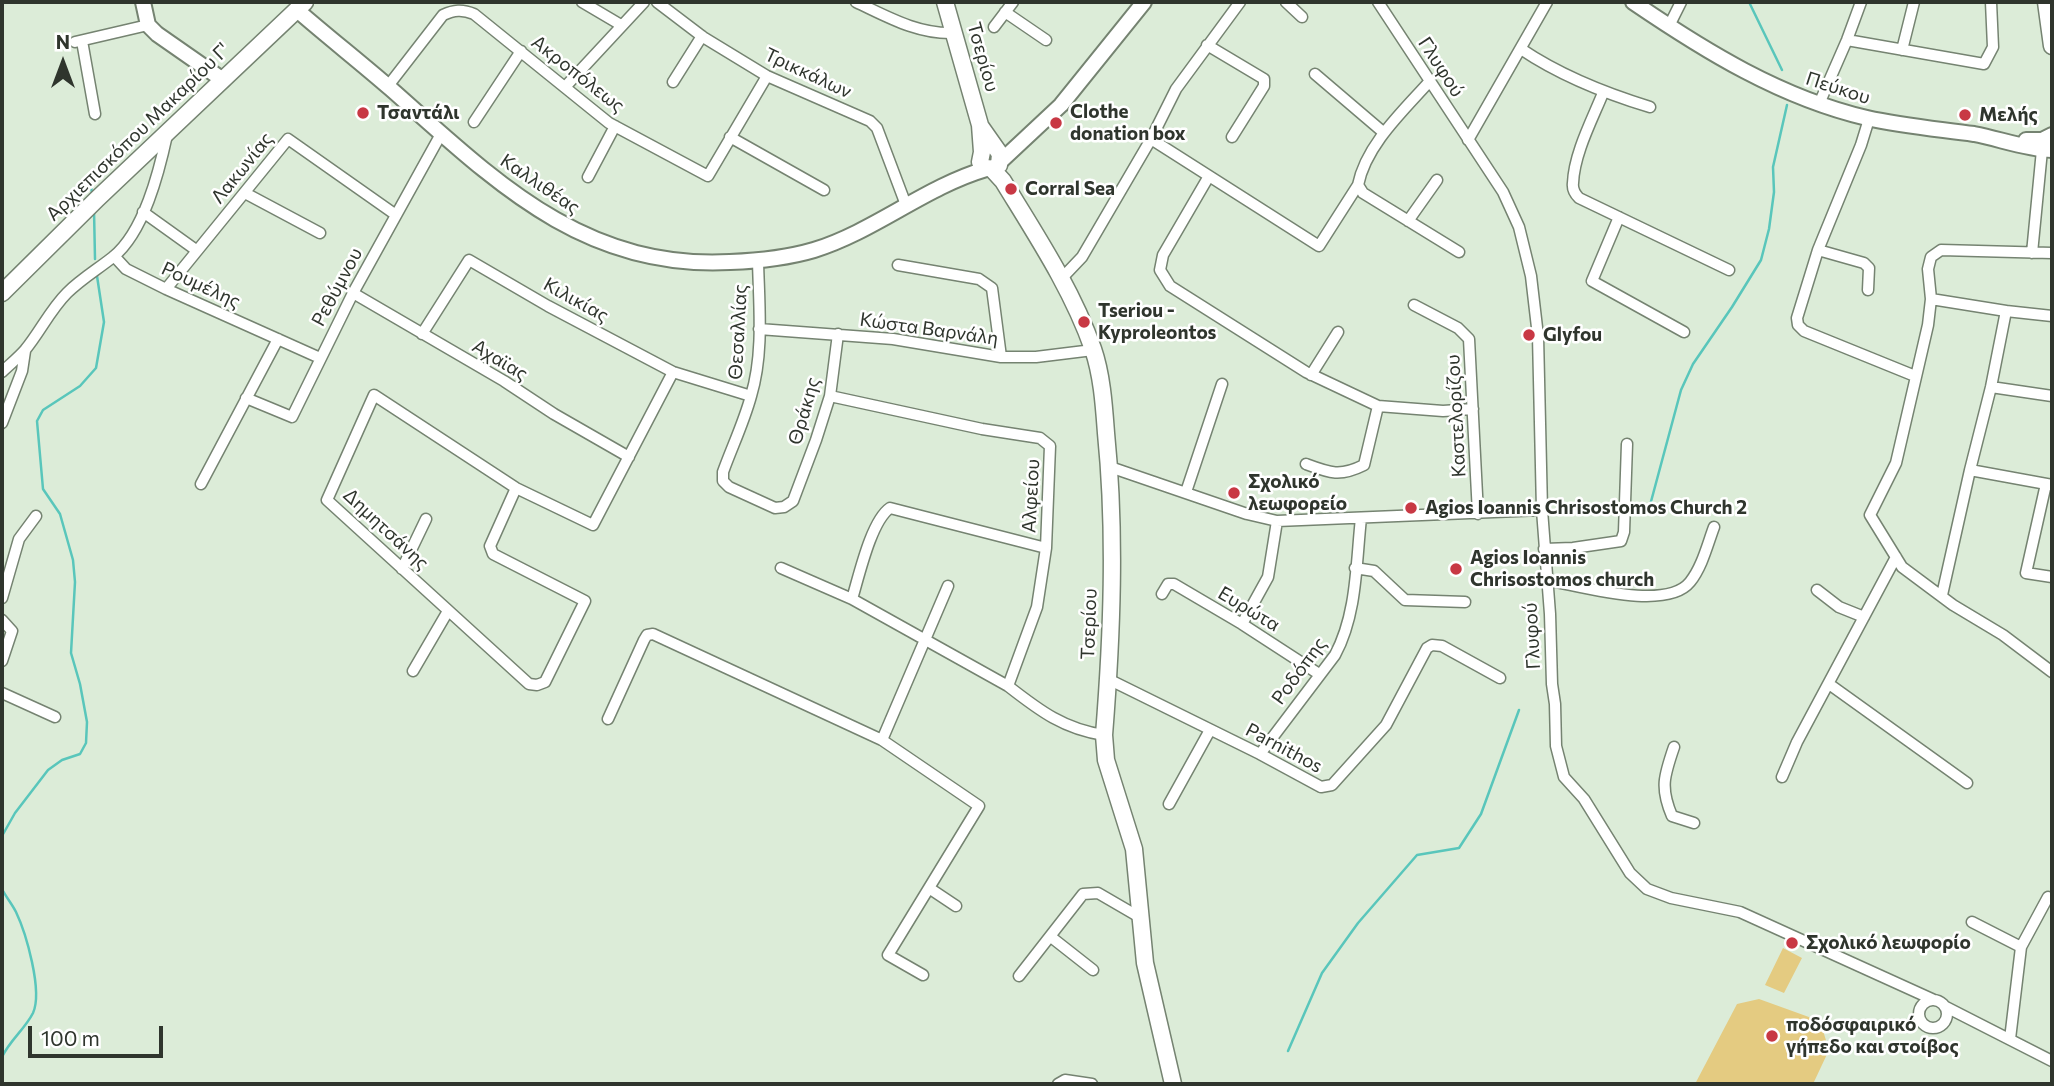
<!DOCTYPE html>
<meta charset="utf-8">
<style>
body{margin:0}
#map{position:relative;width:2054px;height:1086px;overflow:hidden;background:#dcecd8;font-family:Commissioner,sans-serif}
canvas{display:block}
.frame{position:absolute;inset:0;border:4px solid #2f352d;pointer-events:none}
.north{position:absolute;left:28px;top:28px;width:70px;height:70px;-webkit-text-stroke:5px #fff;paint-order:stroke;rotate:0deg;font-size:19px;font-weight:700;line-height:28px;text-align:center;color:#2f352d}
.north::after{content:'';display:block;margin:auto;width:24px;height:32px;background:#2f352d;clip-path:polygon(50% 0,100% 100%,50% 72%,0 100%)}
.scale{position:absolute;left:28px;top:1026px;width:135px;height:32px;box-sizing:border-box;border:4px solid #2f352d;border-top:0;padding-left:9px;font-size:21px;line-height:24px;white-space:nowrap;color:#2f352d;-webkit-text-stroke:5px #fff;paint-order:stroke}
</style>
<div id="map">
<canvas width="2054" height="1086"></canvas>
<div class="frame"></div>
<div class="north">N</div>
<div class="scale">100 m</div>
</div>
<script>
const g = document.querySelector('canvas').getContext('2d');
g.lineJoin = 'round';
function paint(path, color) { g.fillStyle = color; g.fill(path, 'evenodd'); }
function strokePath(path, color, width, dash) { g.strokeStyle = color; g.lineWidth = width; g.lineCap = dash ? 'butt' : 'round'; g.setLineDash(dash || []); g.stroke(path); }
function label(font, color, halo, rows, align = 'center') {
  g.font = font + ' Commissioner,sans-serif'; g.lineWidth = 5; g.setLineDash([]); g.textBaseline = 'middle'; g.strokeStyle = halo; g.fillStyle = color; for (const [text, x, y, turn = 0] of rows) {
    g.save(); g.translate(x, y); g.rotate((+turn || 0) * Math.PI / 180); g.textAlign = isNaN(turn) ? turn : align; if (halo) g.strokeText(text, 0, 0); g.fillText(text, 0, 0); g.restore();
  }
}
const green = new Path2D(`
 M1783 948 1802 958 1784 993 1765 985Z
 M1759 999 1820 1021 1829 1050 1813 1084H1695L1737 1004Z`);
const stream = new Path2D(`
 M1749 2 1782 70
 M90 180 92 193
 M94 210 95 259
 M1649 509 1681 390 1693 364 1732 307 1761 260 1769 229 1774 192 1773 167 1787 105
 M2 836 15 813 48 770 62 760 80 754 86 743 87 722 80 684 71 653 75 582 73 560 60 514 43 489 37 421 43 410 80 386 96 368 104 322 97 276
 M2 889C6 897 12 904 16 912 26 933 43 991 33 1013 25 1029 10 1040 2 1057
 M1288 1051 1322 973 1358 923 1417 855 1459 848 1481 814 1519 710`);
const street = new Path2D(`
 M582 2 621 25
 M657 2 703 37 767 76 870 121 877 128 906 205
 M856 2C888 17 917 34 953 33
 M1286 2 1302 17
 M1378 2 1503 192 1519 227 1531 276 1538 336 1542 510 1550 614 1552 684 1555 704 1556 746 1564 777 1584 799 1630 873 1647 889 1671 898 1740 912 1934 1000
 M1005 12 1046 40
 M1669 26 1681 2
 M994 27 1013 2
 M1847 40 1984 64 1993 47 1991 2
 M82 41 95 114
 M75 42 148 25
 M1207 45 1264 79V86L1232 137
 M1521 49C1561 76 1604 93 1650 107
 M1902 50 1914 2
 M1315 74 1383 132
 M673 82 702 36
 M388 86 443 15C454 10 462 9 474 14L609 123 708 176 767 76
 M565 87 644 2
 M1603 93C1592 120 1574 154 1573 183 1572 190 1575 194 1579 198L1729 270
 M1819 104 1847 40 1861 2
 M474 122 521 51
 M730 137 824 190
 M1151 139 1319 246 1358 185C1366 145 1403 111 1429 82
 M1468 140 1547 2
 M1209 176 1163 255 1160 270 1170 286 1306 372 1378 406 1443 411 1473 409
 M588 177 615 126
 M1358 185 1363 193 1459 252
 M245 193 320 233
 M143 212 196 250
 M1619 217 1592 281 1684 332
 M1408 221 1437 180
 M1818 250 1861 145 1869 119
 M2032 253 2042 150
 M2052 253 1941 250 1931 257 1928 269 1931 299 1928 325 1896 463 1870 515 1902 567 1953 605 2003 635 2052 672
 M114 256 126 269 166 289 320 358
 M758 261C759 305 764 353 751 396 744 422 732 447 723 472V481L729 487 775 508 784 507 793 501 816 440 830 396 838 334
 M898 265 979 279 992 288 1001 357
 M1062 278 1082 257 1151 139 1176 89 1240 2
 M166 289 288 139 396 215
 M1868 290 1869 268 1864 263 1818 250 1797 318 1798 325 1804 331 1915 376
 M353 293 504 381 554 414 629 457
 M1931 299 2006 311 2052 316
 M1414 305 1458 328 1469 339 1478 514
 M2006 311 1991 387 1970 470 2052 485
 M759 329 893 339 1001 357H1036L1093 350
 M422 334 469 260 548 306 673 372 751 396
 M2 372C9 365 18 358 25 350 40 332 50 310 67 293 81 279 98 269 113 257 144 232 159 172 167 135
 M1311 375 1338 332
 M1991 387 2052 396
 M830 396 982 429 1040 438 1050 446 1046 548 1037 607 1008 686
 M246 398 292 417 353 293 441 134
 M2 423 22 371 25 351
 M1306 464C1330 473 1340 477 1364 465L1378 406
 M1110 467 1247 514 1277 521 1542 510
 M201 484 278 339
 M2046 484 2026 573 2052 577
 M516 488 490 546 493 554 585 601 545 682 537 685 529 684 327 500 374 395 516 488 593 525 673 372
 M1186 492 1222 384
 M1544 549 1573 548 1621 541 1624 532 1627 444
 M781 568 852 599 1008 686C1040 711 1064 729 1104 735
 M1355 568 1374 571 1405 600 1465 602
 M402 569 426 519
 M1546 580C1578 585 1666 612 1690 582 1702 567 1707 546 1714 527
 M1817 590 1839 607 1864 617
 M1162 594 1168 584H1174L1242 624 1319 674
 M1942 595 1970 470
 M2 598 19 539 36 516
 M852 599C859 576 871 521 890 508L1046 548
 M2 620 12 631 2 661
 M1242 624 1268 577 1277 521
 M413 671 448 611
 M1108 679 1260 754 1321 787 1332 785 1386 725 1427 648 1432 645 1442 646 1500 678
 M1829 684 1967 783
 M2 693 55 717
 M608 719 644 640 647 635 653 634 882 740 979 806 888 955 923 975
 M882 740 948 586
 M1674 747C1664 776 1660 788 1672 816L1694 823
 M1260 754 1335 655C1357 614 1356 564 1361 518
 M1782 777 1797 742 1896 557
 M1169 804 1210 730
 M929 888 956 906
 M1972 922 2021 947
 M1051 937 1093 970
 M1019 976 1083 894 1098 893 1141 918
 M1919 1014a14 14 0 1 1 28 0a14 14 0 1 1-28 0Z
 M1946 1007 2052 1061
 M2010 1039 2021 947 2048 897
 M1058 1084 1065 1080 1092 1084`);
const secondary = new Path2D(`
 M143 2 148 25 157 34 223 80
 M1633 2C1705 51 1781 98 1867 118 1902 126 1938 129 1974 134 2000 139 2026 149 2052 150
 M297 10C328 37 360 62 391 89 493 179 582 270 730 262 757 261 787 258 814 250 875 231 925 187 986 169
 M2026 140H2042L2052 135
 M1000 162 1061 105 1144 2`);
const primary = new Path2D(`
 M945 2 980 125 982 152 980 162 983 167 992 169 1003 181C1036 235 1072 289 1093 349 1102 375 1104 406 1106 433 1116 533 1112 635 1104 735L1106 760 1134 849 1145 963 1173 1084
 M2046 2 2052 46
 M981 127 1000 154 999 165 992 169
 M2 293 97 199 305 2`);
const markers = [
 [363,113,7,"#c83844"],
 [1965,115,7,"#c83844"],
 [1056,123,7,"#c83844"],
 [1011,189,7,"#c83844"],
 [1084,322,7,"#c83844"],
 [1529,335,7,"#c83844"],
 [1234,493,7,"#c83844"],
 [1411,508,7,"#c83844"],
 [1456,569,7,"#c83844"],
 [1792,943,7,"#c83844"],
 [1772,1036,7,"#c83844"]
];
const streetNames = [
 ["Τσερίου",983,57,74],
 ["Γλυφού",1441,67,57],
 ["Τρικκάλων",808,73,25],
 ["Ακροπόλεως",578,74,38],
 ["Πεύκου",1838,88,18],
 ["Αρχιεπισκόπου Μακαρίου Γ'",138,132,-44],
 ["Λακωνίας",242,168,-51],
 ["Καλλιθέας",540,184,34],
 ["Ρουμέλης",201,285,25],
 ["Ρεθύμνου",337,287,-62],
 ["Κιλικίας",576,300,29],
 ["Κώστα Βαρνάλη",929,329,8],
 ["Θεσαλλίας",738,332,-87],
 ["Αχαϊας",500,360,31],
 ["Θράκης",804,411,-74],
 ["Καστελορίζου",1456,416,-93],
 ["Αλφείου",1031,496,-87],
 ["Δημητσάνης",386,529,43],
 ["Ευρώτα",1249,609,31],
 ["Τσερίου",1089,624,-88],
 ["Γλυφού",1532,636,-93],
 ["Ροδόπης",1299,671,-54],
 ["Parnithos",1284,748,28]
];
const poiNames = [
 ["Clothe",1070,112],
 ["donation box",1070,134],
 ["Τσαντάλι",377,113],
 ["Μελής",1979,115],
 ["Corral Sea",1025,189],
 ["Tseriou -",1098,311],
 ["Kyproleontos",1098,333],
 ["Glyfou",1543,335],
 ["Σχολικό",1248,482],
 ["λεωφορείο",1248,504],
 ["Agios Ioannis Chrisostomos Church 2",1425,508],
 ["Agios Ioannis",1470,558],
 ["Chrisostomos church",1470,580],
 ["Σχολικό λεωφορίο",1806,943],
 ["ποδόσφαιρικό",1786,1025],
 ["γήπεδο και στοίβος",1786,1047]
];
paint(green, '#e4cb81');
strokePath(stream, '#59c6bb', 2.5);
strokePath(street, '#758371', 13);
strokePath(secondary, '#758371', 18);
strokePath(primary, '#758371', 19);
strokePath(street, '#fff', 10);
strokePath(secondary, '#fff', 14);
strokePath(primary, '#fff', 16);
for (const [x, y, r, color] of markers) { const dot = new Path2D(); dot.arc(x, y, r, 0, 2 * Math.PI); g.fillStyle = color; g.fill(dot); strokePath(dot, '#fff', 2.5); }
label('19px', '#2f352d', '#fff', streetNames);
label('bold 19px', '#2f352d', '#fff', poiNames, 'left');
</script>
